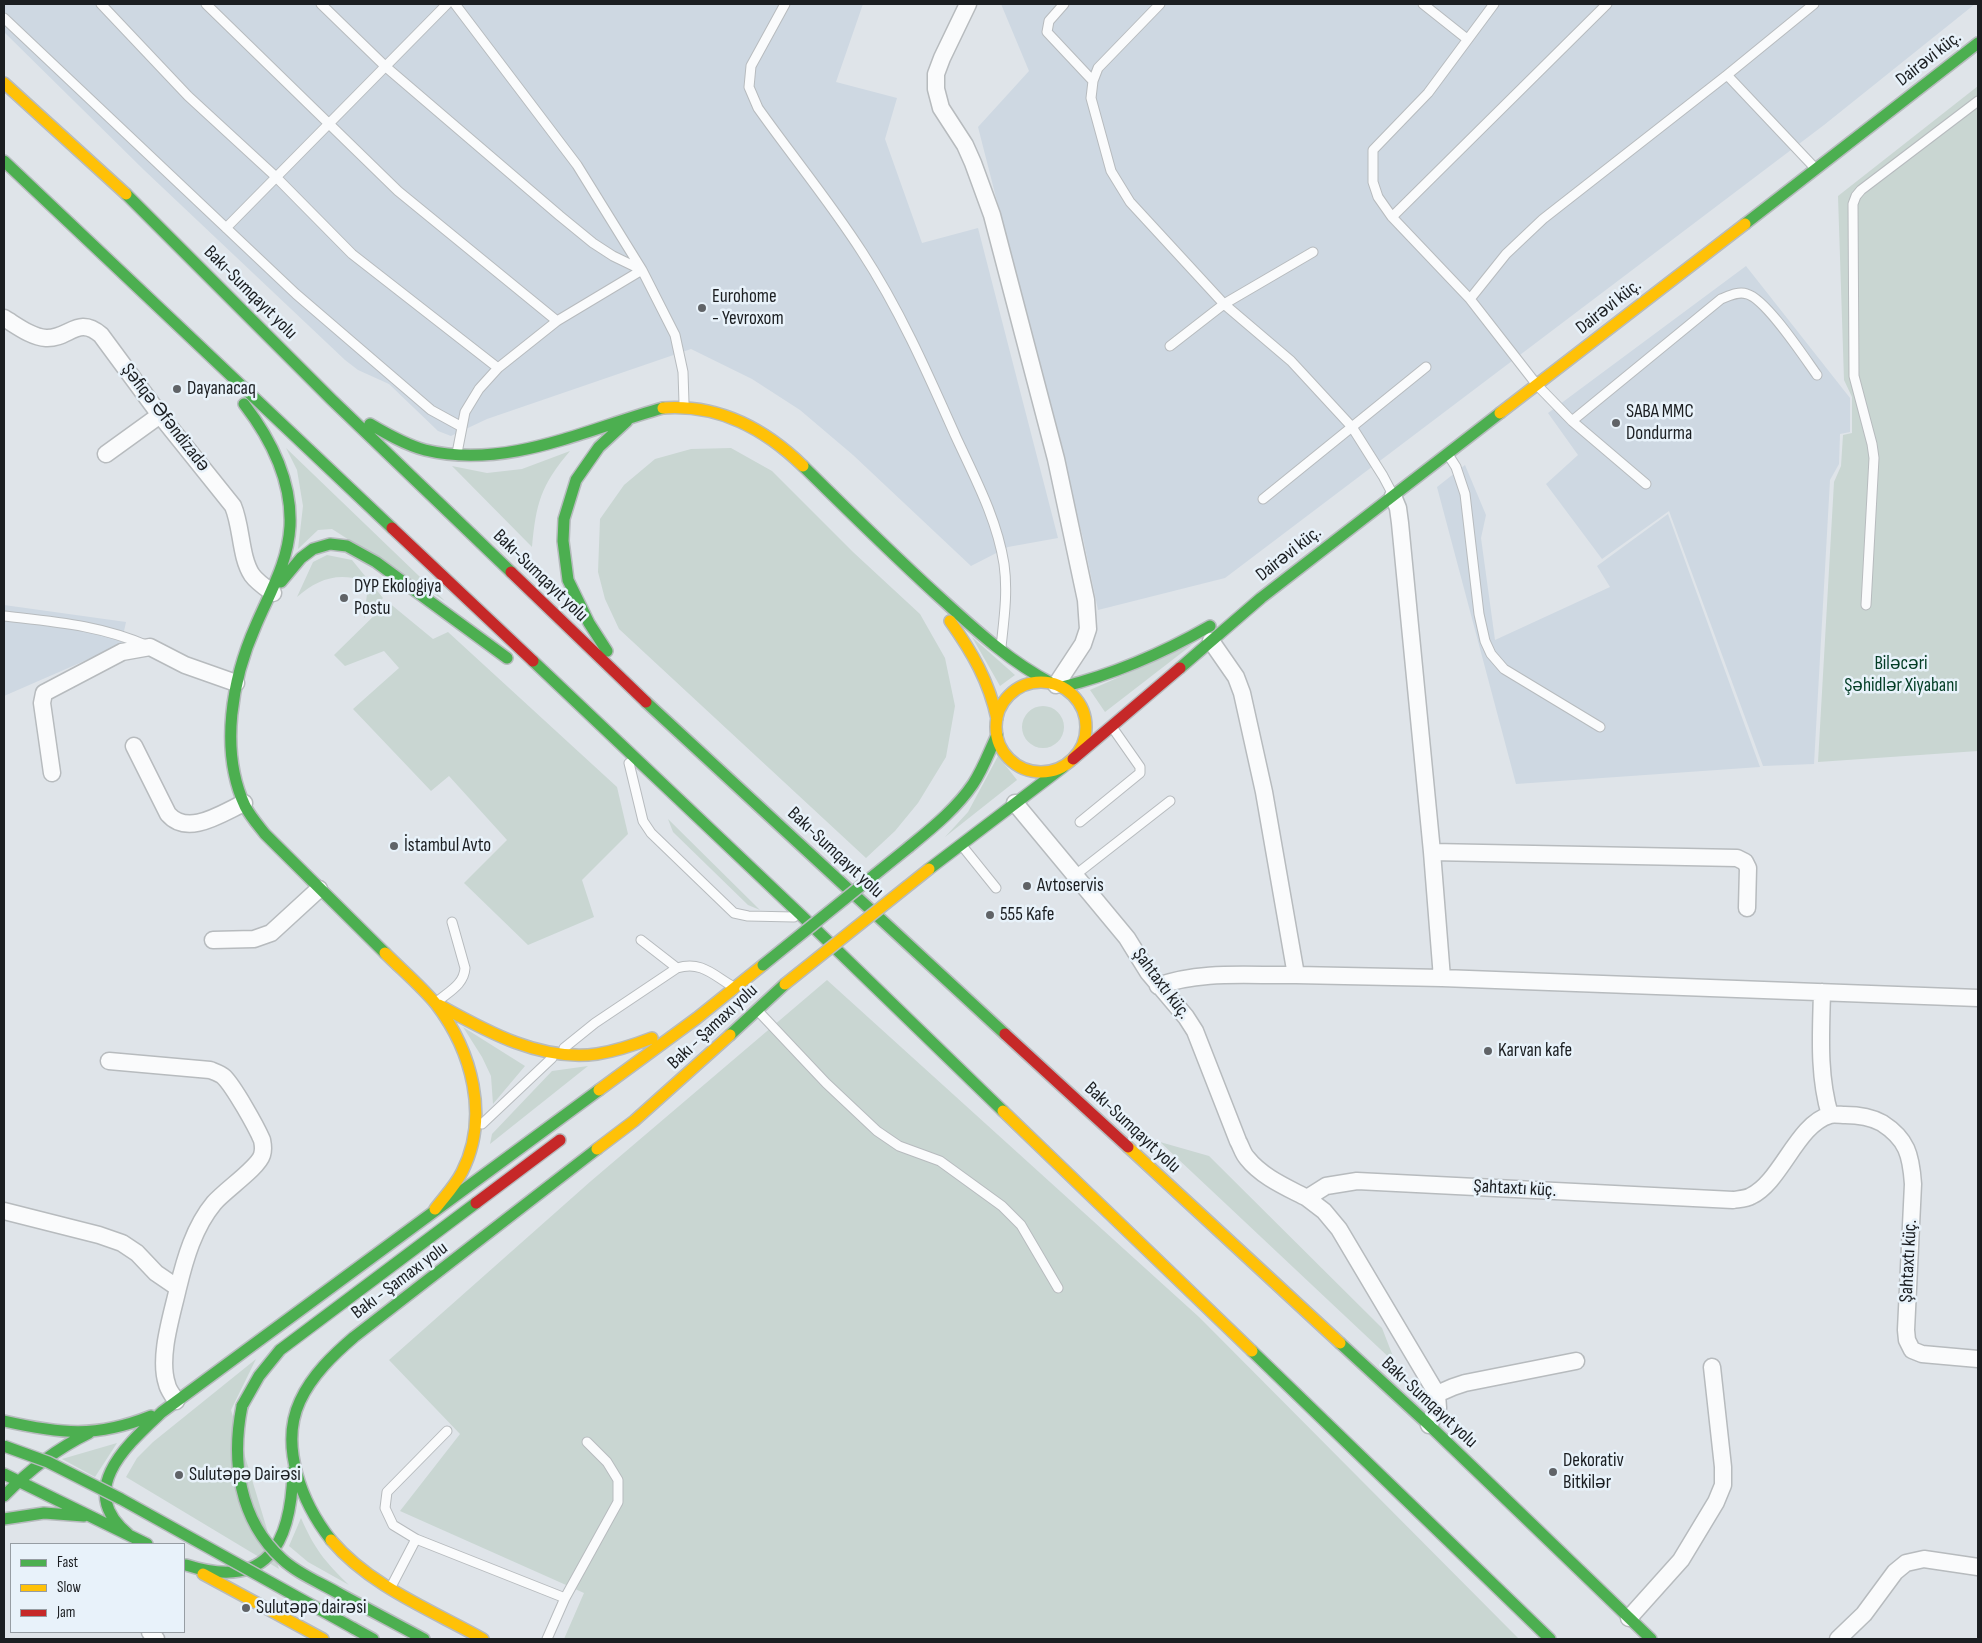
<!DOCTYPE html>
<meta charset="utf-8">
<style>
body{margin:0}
#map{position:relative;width:1982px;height:1643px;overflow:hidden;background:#dfe4e9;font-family:"Sofia Sans Condensed",sans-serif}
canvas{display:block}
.frame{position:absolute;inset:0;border:5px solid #1b1e21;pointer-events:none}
.legend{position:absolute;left:10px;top:1543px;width:175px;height:90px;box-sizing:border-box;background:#e8f2fa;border:1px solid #969da3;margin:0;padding:6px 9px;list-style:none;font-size:15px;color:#1b1e21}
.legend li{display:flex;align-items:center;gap:10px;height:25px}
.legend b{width:25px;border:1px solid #969da3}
</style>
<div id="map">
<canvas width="1982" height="1643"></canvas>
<div class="frame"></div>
<ul class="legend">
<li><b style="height:6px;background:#4caf50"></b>Fast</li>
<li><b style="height:6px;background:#ffc107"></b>Slow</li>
<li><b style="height:6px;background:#c62828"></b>Jam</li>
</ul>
</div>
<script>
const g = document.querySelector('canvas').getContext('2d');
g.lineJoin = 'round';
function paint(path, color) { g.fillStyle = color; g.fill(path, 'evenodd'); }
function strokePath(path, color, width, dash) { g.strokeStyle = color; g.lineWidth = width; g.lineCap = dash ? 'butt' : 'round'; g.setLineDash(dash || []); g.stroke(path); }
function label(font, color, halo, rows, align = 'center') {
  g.font = font + ' "Sofia Sans Condensed",sans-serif'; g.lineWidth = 5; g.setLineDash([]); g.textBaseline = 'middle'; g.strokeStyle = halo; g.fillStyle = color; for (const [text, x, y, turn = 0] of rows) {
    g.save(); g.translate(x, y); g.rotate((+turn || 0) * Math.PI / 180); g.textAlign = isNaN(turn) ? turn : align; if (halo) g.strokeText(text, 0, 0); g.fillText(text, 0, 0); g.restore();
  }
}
const built = new Path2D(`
 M4 4H863L836 82 897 98 885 139 922 243 978 228 1058 538 1008 547 971 566 853 455 800 410 752 379 691 349 487 419 451 436 438 431 389 384 358 370 345 360 144 170 4 32Z
 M1001 4H1975L1824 125 1225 578 1098 610 1083 538 978 127 1029 71Z
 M1746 266 1850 398V432L1840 434 1839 464 1830 480 1814 764 1763 766 1669 511 1602 559 1546 484 1578 455 1548 413Z
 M1465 465 1486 515 1481 538 1495 640 1610 587 1597 566 1668 514 1760 767 1516 784 1437 487Z
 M4 605 126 622 121 645 4 696Z`);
const green = new Path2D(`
 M1978 86V751L1818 762 1834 482 1841 466 1843 435 1852 433V397L1844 380 1838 196Z
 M286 448 445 601 332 529 318 530 298 549 303 506 297 470Z
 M731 448 772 471 853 552 920 614 945 658 955 706 946 757 918 803 895 831 866 858 619 629 605 599 598 572 600 519 624 485 655 459 691 449Z
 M570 451C541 485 536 503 532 547L452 466 487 473 522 469Z
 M327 555 352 560 383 598 364 618 367 594 362 580C336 572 316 580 297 597L313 562Z
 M388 602 433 639 448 632 617 787 628 834 582 880 594 917 528 945 464 883 507 840 449 776 431 791 353 709 399 668 384 651 345 666 334 655Z
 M972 637 1015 675 1000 686Z
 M1193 644 1105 712 1090 690Z
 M1022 727a21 21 0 1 1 42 0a21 21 0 1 1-42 0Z
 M998 756 1017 780 945 837 968 812Z
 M668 819 760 910 748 905 673 832Z
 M827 980 1199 1317 1519 1639H564L584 1593 400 1511 460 1434 389 1360 591 1181Z
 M463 1027 525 1066 493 1104 491 1076 482 1057Z
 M588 1066 490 1144 492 1134 552 1071Z
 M1160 1142 1209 1156 1382 1328 1396 1364Z
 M256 1359 231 1410 279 1569 126 1477 137 1458 153 1442Z
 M117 1443 95 1477 62 1459Z
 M301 1518C314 1548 325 1562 349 1585L308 1562 289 1546Z`);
const lane = new Path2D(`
 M101 4 188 96 275 176 352 254 498 368
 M206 4 398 191 557 321
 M321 4 386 67 560 216 593 243 613 256 642 270
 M455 4 577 165 642 270 675 335 683 372 684 403
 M785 4 751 66 749 87 758 108C792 156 830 202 862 252 900 310 928 374 956 437 975 478 997 519 1004 564 1008 592 1004 619 1001 647
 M1064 4 1049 21 1047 32 1093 81
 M1160 4 1098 68 1093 81 1091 98 1111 171 1130 202 1224 304 1291 361 1352 427 1383 476 1392 493
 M1423 4 1467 39
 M1494 4 1428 93 1373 150V182L1378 197 1392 217 1470 299 1537 385 1572 421 1646 484
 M4 18 296 294 431 410 462 427
 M1727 75 1814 167
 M1392 217 1607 4
 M226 228 447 4
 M1470 299 1506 254 1543 219 1727 75 1814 4
 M1170 346 1224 304 1313 252
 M1572 421 1721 299C1729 296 1738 291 1747 294 1766 299 1804 357 1817 375
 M457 453 465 412 479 389 498 368 557 321 642 270
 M1449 456 1456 467 1465 494 1479 614 1485 641 1491 654 1504 669 1600 727
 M1263 499 1426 367
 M1866 605 1874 458 1872 444 1854 376 1853 204 1856 196 1861 190 1978 101
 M4 616C56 622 99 625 148 646
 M629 763 643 821 651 833 734 913 748 916 794 917
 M1080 822 1140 773V767L1112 727
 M963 847 996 888
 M1074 876 1170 801
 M641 940 677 968
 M438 1001C450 991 464 984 465 968L452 922
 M759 1012 826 1083 877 1131 899 1146 940 1161 1002 1206 1021 1225 1058 1288
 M564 1048 595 1023 677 968C701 961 712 974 732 986
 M482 1124 552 1058
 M416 1539 565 1598
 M392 1585 416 1539 393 1525 385 1508 387 1492 447 1431
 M547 1639 565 1598 618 1502V1480L607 1462 587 1442`);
const street = new Path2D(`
 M968 4 942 58 936 74V89L941 108 965 145 973 163 992 215 1056 459 1086 600 1088 629 1083 644 1056 685
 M4 318C16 325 31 337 46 338 69 339 78 315 101 335L160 415 233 506C242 527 240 557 252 575 257 582 266 588 273 593
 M106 454 160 415
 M1393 496 1398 508 1400 523 1432 852 1442 978
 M1211 641 1236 677 1242 693 1264 792 1296 975 1442 978 1978 998
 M134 746 168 814C188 837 222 813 244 803
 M52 773 42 703 44 693 122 652 150 647 185 665 236 683
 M1015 803 1127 938 1148 972 1186 1017 1195 1031 1238 1141C1241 1146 1243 1154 1247 1158 1262 1177 1286 1187 1307 1198L1326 1186 1357 1181 1733 1200C1739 1199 1746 1199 1751 1196 1781 1182 1797 1124 1830 1115 1834 1114 1841 1115 1845 1115 1858 1115 1871 1117 1882 1123 1907 1139 1911 1155 1913 1184L1906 1330 1907 1340 1912 1350 1922 1354 1978 1359
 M1432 852 1737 858 1745 862 1748 868 1747 908
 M213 940 254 939 271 933 319 889
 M1158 986C1201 970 1251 976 1296 975
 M1822 992C1821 1033 1818 1075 1830 1115
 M109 1061 210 1070C215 1072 221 1074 224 1077 234 1087 256 1126 262 1140 263 1145 264 1149 262 1155 258 1168 225 1190 214 1203 194 1227 185 1259 178 1288
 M1307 1198 1324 1211 1339 1229 1437 1394 1438 1408 1429 1425
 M4 1211 99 1235 122 1243 137 1253 156 1273 178 1288C172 1315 158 1357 167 1384 168 1390 173 1395 176 1401
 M1437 1394 1453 1387 1465 1383 1576 1361
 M1629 1618 1681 1560 1716 1502 1723 1485V1467L1712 1367
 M150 1632 156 1639
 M1838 1639 1864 1614 1895 1572 1906 1563 1924 1559 1978 1567`);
const fast = new Path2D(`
 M4 161 392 528
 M126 194 331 399 511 572
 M1745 224 1978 43
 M244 404C271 439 292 480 290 526 288 563 270 592 256 625 232 679 219 750 245 806 250 816 258 825 265 834L385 953
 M370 424C387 434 406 445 425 450 507 470 586 429 663 408
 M803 466C850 512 897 559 946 603 979 633 1011 662 1051 683
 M281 582 301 558 313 549 330 544 347 546 376 562 507 658
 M607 651 589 623 568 580 563 541 564 519 576 480 599 447 627 421
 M533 661 803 917 1003 1111
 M1180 668 1261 598 1500 413
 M1062 687C1115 674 1163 653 1210 626
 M646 702 1005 1034
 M909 847C932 828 956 809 973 784 983 769 989 752 997 735
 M929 869 1063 767
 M730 1035 785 984
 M1340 1343 1429 1425 1651 1639
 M1252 1351 1550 1639
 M242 1406 259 1376 280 1350 476 1203
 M4 1421C61 1434 96 1438 151 1416
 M4 1474 147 1544
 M4 1496C29 1470 56 1449 89 1433
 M4 1519 44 1513 84 1516
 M128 1534C75 1490 127 1445 162 1412L599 1090
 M331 1540C302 1503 279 1446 300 1401 312 1375 333 1355 354 1337L597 1149
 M186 1565C267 1591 291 1544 293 1471
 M338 1593 424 1639
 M353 1628 373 1639`);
const slow = new Path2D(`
 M4 83 126 194
 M663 408C719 404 764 428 803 466
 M1500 413 1745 224
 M950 621C972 652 989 681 997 719
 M996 727a45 45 0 1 1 90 0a45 45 0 1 1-90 0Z
 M385 953C402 970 421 986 436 1004 472 1051 490 1117 462 1172 455 1186 444 1197 435 1209
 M439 1005C486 1031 541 1062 597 1054 616 1051 634 1045 652 1038
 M599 1090 697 1018 763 965
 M1003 1111 1252 1351
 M1128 1147 1340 1343
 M597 1149 634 1121 730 1035
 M331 1540C370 1586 431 1610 483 1639
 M203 1574 323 1639`);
const jam = new Path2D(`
 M392 528 533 661
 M511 572 646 702
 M1073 759 1180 668
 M1005 1034 1128 1147
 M476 1203 560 1140`);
const fastBridge = new Path2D(`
 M763 965 909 847
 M242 1406C231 1461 239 1520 282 1559 298 1574 319 1582 338 1593
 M4 1446 48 1462 121 1499 353 1628`);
const slowBridge = new Path2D(`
 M785 984 929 869`);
const markers = [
 [702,308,5,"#606367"],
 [177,389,5,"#606367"],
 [1616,423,5,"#606367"],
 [344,598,5,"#606367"],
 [394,846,5,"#606367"],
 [1027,886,5,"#606367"],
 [990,915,5,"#606367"],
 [1488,1051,5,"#606367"],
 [1553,1472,5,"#606367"],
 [179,1475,5,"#606367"],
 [246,1608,5,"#606367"]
];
const streetNames = [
 ["Dairəvi küç.",1929,59,-38],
 ["Bakı-Sumqayıt yolu",250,293,45],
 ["Dairəvi küç.",1609,307,-38],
 ["Şəfiqə Əfəndizadə",165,418,52],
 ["Dairəvi küç.",1289,554,-38],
 ["Bakı-Sumqayıt yolu",540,576,44],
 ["Bakı-Sumqayıt yolu",835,853,43],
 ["Şahtaxtı küç.",1161,984,53],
 ["Bakı - Şamaxı yolu",713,1027,-43],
 ["Bakı-Sumqayıt yolu",1132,1128,43],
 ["Şahtaxtı küç.",1515,1189,3],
 ["Şahtaxtı küç.",1909,1261,-87],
 ["Bakı - Şamaxı yolu",400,1281,-37],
 ["Bakı-Sumqayıt yolu",1429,1403,43]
];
const poiNames = [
 ["Eurohome",712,297],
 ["- Yevroxom",712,319],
 ["Dayanacaq",187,389],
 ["SABA MMC",1626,412],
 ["Dondurma",1626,434],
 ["DYP Ekologiya",354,587],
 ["Postu",354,609],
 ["İstambul Avto",404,846],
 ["Avtoservis",1037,886],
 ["555 Kafe",1000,915],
 ["Karvan kafe",1498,1051],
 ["Dekorativ",1563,1461],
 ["Bitkilər",1563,1483],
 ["Sulutəpə Dairəsi",189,1475],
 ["Sulutəpə dairəsi",256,1608]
];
const parkNames = [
 ["Biləcəri",1901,664],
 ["Şəhidlər Xiyabanı",1901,686]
];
paint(built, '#ced8e2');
paint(green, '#c9d6d2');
strokePath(lane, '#b7bbbe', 11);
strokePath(street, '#b7bbbe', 19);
strokePath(fast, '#b7bbbe', 14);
strokePath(slow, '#b7bbbe', 14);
strokePath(jam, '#b7bbbe', 14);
strokePath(lane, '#fafbfc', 9);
strokePath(street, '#fafbfc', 16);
strokePath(fast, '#4caf50', 11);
strokePath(slow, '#ffc107', 11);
strokePath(jam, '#c62828', 11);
strokePath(fastBridge, '#b7bbbe', 14, []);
strokePath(slowBridge, '#b7bbbe', 14, []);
strokePath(fastBridge, '#4caf50', 11);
strokePath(slowBridge, '#ffc107', 11);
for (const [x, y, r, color] of markers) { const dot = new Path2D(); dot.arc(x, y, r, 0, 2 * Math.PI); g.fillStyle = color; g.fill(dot); strokePath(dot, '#e8f2fa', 2); }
label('19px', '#1b1e21', '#e8f2fa', streetNames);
label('19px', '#1b1e21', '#e8f2fa', poiNames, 'left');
label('19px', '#023d25', '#e8f2fa', parkNames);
</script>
